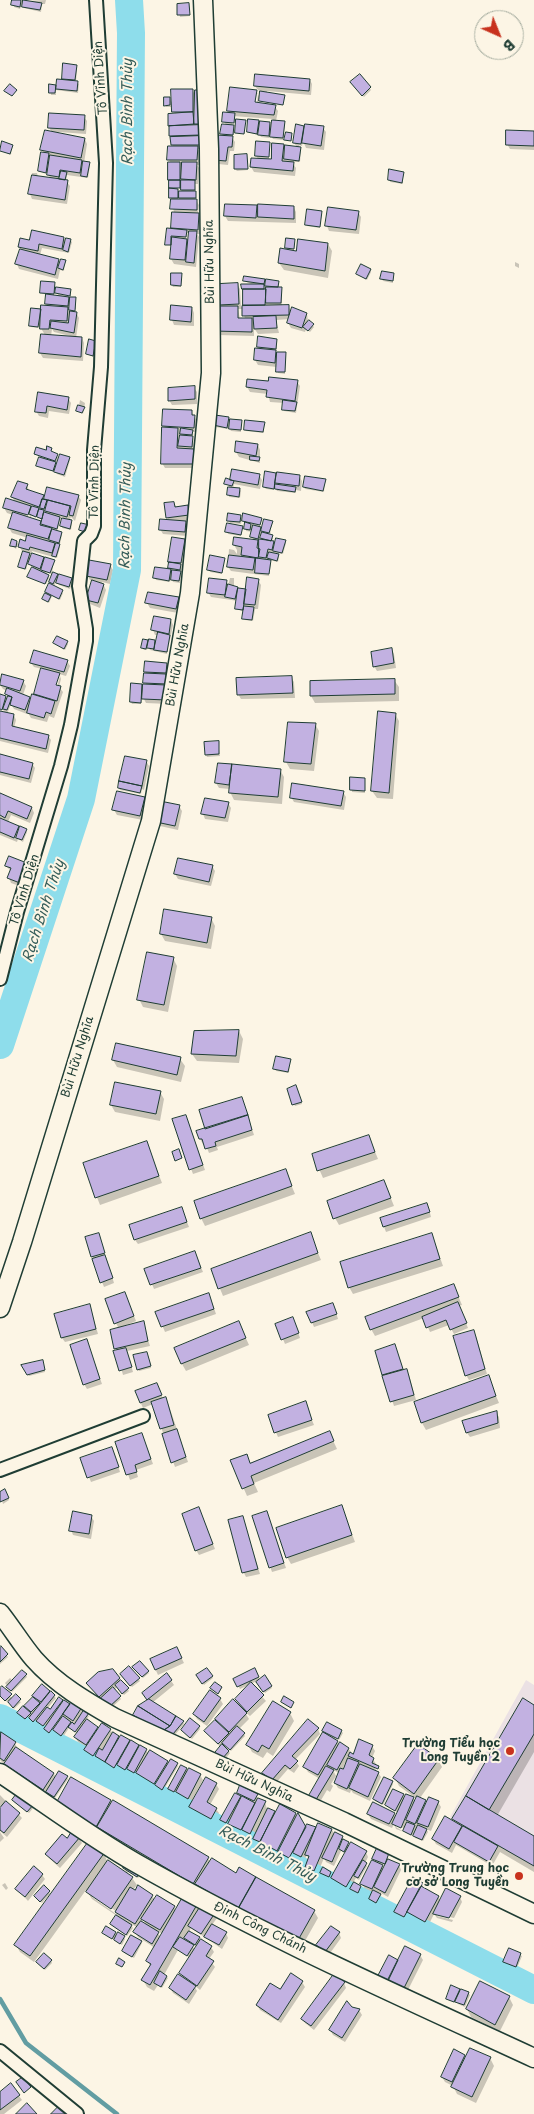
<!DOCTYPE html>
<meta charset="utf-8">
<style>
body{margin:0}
#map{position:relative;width:534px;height:2114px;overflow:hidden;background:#fcf5e5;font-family:"Playpen Sans",sans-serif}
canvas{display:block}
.north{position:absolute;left:474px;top:10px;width:50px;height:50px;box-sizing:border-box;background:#fcf5e5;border:1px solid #a4ab9e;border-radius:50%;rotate:136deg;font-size:14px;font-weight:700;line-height:20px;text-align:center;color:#1f3d34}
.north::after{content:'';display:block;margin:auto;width:18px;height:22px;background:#c8321e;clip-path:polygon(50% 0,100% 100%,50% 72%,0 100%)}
</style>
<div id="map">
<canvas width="534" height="2114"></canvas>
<div class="north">B</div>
</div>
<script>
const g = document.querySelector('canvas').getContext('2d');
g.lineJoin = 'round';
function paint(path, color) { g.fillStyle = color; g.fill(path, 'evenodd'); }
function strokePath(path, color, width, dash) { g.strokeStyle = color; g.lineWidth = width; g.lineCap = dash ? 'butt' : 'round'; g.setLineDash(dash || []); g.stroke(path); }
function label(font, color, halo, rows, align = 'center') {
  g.font = font + ' "Playpen Sans",sans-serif'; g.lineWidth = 4; g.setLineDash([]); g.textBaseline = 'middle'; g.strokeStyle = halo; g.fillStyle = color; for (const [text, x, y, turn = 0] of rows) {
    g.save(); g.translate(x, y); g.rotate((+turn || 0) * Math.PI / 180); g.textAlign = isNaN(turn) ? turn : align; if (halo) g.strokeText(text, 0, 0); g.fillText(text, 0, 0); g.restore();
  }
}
const built = new Path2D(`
 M526 1680 534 1685V1867L450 1817Z`);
const shadow = new Path2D(`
 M14 0 26 1 46 0 45 4H42L41 12 24 8 22 4 20 9 14 7Z
 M178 5H189L190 16 180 17Z
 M64 65 76 66 77 68 76 82 79 84 78 93 56 90V95H51L50 86H58L63 81Z
 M360 76 371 90 364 97 353 85Z
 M310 80 312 84 311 95 267 91V94L284 96V103L259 99 258 104 261 103 284 106 274 105 278 111 276 121 284 122 285 124 283 140 273 139 270 134 269 138 261 137 258 132V135L248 132 258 121 261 126 270 123 273 128V119L233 116 232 129H234L236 132 235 120 245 121V133L235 132 234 129 233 137 231 136 235 142 234 151H230L228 165 218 164 216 160 224 137 222 134 226 125 224 121 230 114 228 111 256 91 260 98 261 91 258 90 255 86ZM255 94H258L256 109 253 108Z
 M192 90 196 96 202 139H200L201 149H198L200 152 199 165H197L199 168 198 184H195L196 200 199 205 198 214 201 219 200 234H197L199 237 196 267 174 264 171 259 172 246 167 244 174 230V212L170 198 171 163 169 160 173 148 169 115H175L173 107H166L165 105 169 98 173 104ZM177 186H182V191L177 197ZM187 233H190L189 240H186Z
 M84 117 87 121 86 134 59 132V134L85 139 87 144 84 163 90 165 88 178 67 175 66 181 70 186 67 204 32 199 30 194 32 173H37L38 177 51 179 48 174 40 171 44 154 42 149 52 133 49 127Z
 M303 127 305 131 323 128 326 132 324 150 306 148 303 141 302 146 299 145 301 150 300 162H292L296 168 295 176 254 172 251 167 252 159 259 160 256 156 269 143V160L272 161 283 146 286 150 297 147 294 143Z
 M534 132V150L510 149 507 144Z
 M12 146 11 155 0 150Z
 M247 155 248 170 237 171 235 169Z
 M390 171 403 173V184L390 182Z
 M226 205 294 208 296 212V223L228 221 225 216Z
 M321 212 320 228 307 226 306 224Z
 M358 212 361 217 359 234 329 231 327 226Z
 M64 238 66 242 70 240 72 242 69 253 42 248 40 255 59 260 61 264 65 261 64 271 60 270 58 279 19 269 17 264 21 250 19 247 30 241Z
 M294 240V252L328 244 332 251 328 278 284 270 279 263 288 251 286 248Z
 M515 262 519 264V268L515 266Z
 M370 270 371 272 367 280 358 274Z
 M181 274V287H173L172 285Z
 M393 274V283L383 281 382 279Z
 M244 281H264L267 286 278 282 279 288 282 290V306H288L292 313 307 314 308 321 314 327 310 332 306 329 305 332 291 328 288 323 290 319 276 320 279 333 258 334 254 328V336L218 335 222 307 221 305 237 284 240 289 241 307H246L244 304 251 284ZM238 309H243L245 319H240Z
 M54 283V296L59 297 57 293 71 290V298L76 300V309H70V312H76L79 318 76 338H82L84 343 83 361 43 358 40 353 42 335H45L39 325V328L31 327 30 325 40 311 42 314 48 307 46 304 47 295 42 293ZM52 329 54 332 70 336V337L51 336Z
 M192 308 194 313V326L174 325 172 320Z
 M277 340V351L274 350 276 353H285L286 355 285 374 278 373 277 367 258 365 255 360 256 349 260 350 258 347Z
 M90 341 96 344 94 357 87 354Z
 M270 382H297L300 386 296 413 284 411V403L270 402 268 394 250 392 247 387Z
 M194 388 197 392V404L172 405 169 400Z
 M39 393 68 398 71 403 69 414 49 411 48 418 39 416 36 411Z
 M80 400 85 403 83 414 78 411Z
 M191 411 197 421 196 432H193L195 468H165L162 463 165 429 164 426Z
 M228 418 241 421V432L231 431 228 426V429L215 427 214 425Z
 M264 423V433L246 431 245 429Z
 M237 442 258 445 260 450V463L239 457 236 452ZM254 450 259 458H256L252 451Z
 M51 449V453L58 457 56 465 69 458 70 460 65 477 57 474 54 470V472L38 465 40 457 35 454Z
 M233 470 259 475 262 480 260 489 234 484 233 489H240L241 491 240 498 229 497V486L226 484 231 481Z
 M275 474 277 478 299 476 302 481 301 491 296 490V493L277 491 275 487 274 490 266 489 264 487Z
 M325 480 324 492 305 489 304 487Z
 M27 485 29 491 43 496 45 500 48 488 78 496 81 500 75 521 71 517 70 519 72 523 71 530 62 528 63 517H61L57 532 62 535 60 544 58 543 60 547 57 558 32 551 31 554 28 553 31 558 33 555 54 561 52 573 57 575 59 578 71 579 73 581 70 589 59 585 56 581 54 587 63 593 60 600 52 596 49 603 43 599 48 588 53 586 51 582 53 575 46 572 49 578 46 584 29 576 33 567 28 562 26 570 21 568 24 552 22 551 18 544 16 549 11 545 17 542 19 546 26 542 28 538 12 533 9 528 13 515 7 513 4 508 15 502 12 497ZM26 509 31 518V516L38 517 44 520 42 525 40 522 28 518 24 511Z
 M174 503 177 508 188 507 190 511 191 520 184 521 188 527 187 536 163 534 160 529 169 521 167 517Z
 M241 516 243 520 261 519 260 528 263 532 265 521 272 522 270 536 273 538 272 542 275 545 285 541 286 543 283 554 276 553 279 557 278 562 269 560 271 563 269 576 231 571 228 567 229 549 234 550 237 554V550L234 545 254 541 252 537 253 532 246 531V523L244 522 242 518 241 524 230 523 228 520ZM260 535 263 540 260 547 256 539 259 540ZM256 544H258L257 555Z
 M242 527 241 536 228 534 227 532Z
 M184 540 187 545 180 583 173 582 171 577 170 582 156 580 155 578 169 570 171 564 170 561Z
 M224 559 222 574 210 572 209 570Z
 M110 565 113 570 110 584 102 582 106 590 100 608 90 604 87 600 93 581 90 580 87 575Z
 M230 578H234V587L238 589 245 590 258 580 261 585 258 609H255L253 621 245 620 244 612 237 609 238 601 211 597 208 592 226 582 228 586Z
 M178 598 181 603 178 613 150 608 147 603Z
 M171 620 173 625 167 654 150 650 148 646 147 650H144L142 648 147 641 149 645 150 640 157 641 158 635H155L153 630Z
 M67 642 68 644 65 650 55 643Z
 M392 650 394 654 396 668 377 671 374 666Z
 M67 661 70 666 66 676 59 674 60 676H57L53 690 56 691 60 676 61 679 59 687 63 692 54 718 49 716 47 722 31 718 28 713 27 714 14 709 11 704 7 714 14 715 16 720 14 728 48 736 51 740 48 753 0 741V709L2 713H5L0 704V695L8 698 6 694 7 691 3 689 0 685 2 675 23 681 26 686 23 695 29 698 32 702 42 669 34 667 31 663Z
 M146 663 166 664 167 666 168 704 146 703 142 695 141 704H132L131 702 141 685 144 690 146 685Z
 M291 677 294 682 295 698 241 699 238 694Z
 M394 680 399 687V701L315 703 311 696V682Z
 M395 714 399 721 393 799 377 798 372 791Z
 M315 724 319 731 314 771 290 769 286 762Z
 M218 743 220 756 207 757 206 755Z
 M0 755 32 764 35 768 31 783 0 775Z
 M146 761 149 766 144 790 142 789 141 794 120 790 119 788Z
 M232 766 280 770 284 777 282 804 234 800 230 792V789L219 788 216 783Z
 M351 778 364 779 365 793 352 792Z
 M343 792 346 797 344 810 294 802 291 797Z
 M0 795 32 808 34 813 30 823 11 815 8 822 18 827 20 830H26L27 832 23 842 18 839 17 842 0 835Z
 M144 798 147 802 143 820 117 815 114 810Z
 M206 800 228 803 231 808 228 822 205 819 203 814Z
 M179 806 182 811 178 830 160 826 157 822Z
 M10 858 22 887 11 883 9 878 11 871 6 866Z
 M212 866 215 871 211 886 178 879 175 874Z
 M211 918 215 926 211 949 165 941 161 934Z
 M173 958 177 966 168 1012 143 1007 139 999Z
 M239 1031 243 1039 239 1063 197 1061 192 1054Z
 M180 1059 185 1066 181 1082 117 1067 113 1060Z
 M290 1060 289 1073 276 1071 275 1069Z
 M297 1089 302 1104 295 1106 294 1104Z
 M160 1092 164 1099 160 1121 115 1112 111 1105Z
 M242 1098 254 1135 217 1147 218 1150 209 1153 205 1143 203 1144 200 1139 206 1129Z
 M173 1120 188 1121 205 1170 193 1174Z
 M369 1137 378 1159 323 1178 313 1155Z
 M146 1142 162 1183 100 1205 84 1164Z
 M285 1170 295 1194 205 1226 201 1218Z
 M384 1181 394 1206 339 1225 335 1218Z
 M182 1209 189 1227 138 1244 135 1240Z
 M429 1209 431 1217 386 1232 381 1219Z
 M99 1234 114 1283 104 1287 92 1256Z
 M310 1234 321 1260 223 1296 212 1269Z
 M432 1235 443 1266 353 1294 349 1287Z
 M195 1253 203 1272 154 1289 146 1269Z
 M125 1293 136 1321 124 1326V1327L143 1323 150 1346 127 1351 133 1372 123 1375 111 1331 119 1329 116 1323Z
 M457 1293 462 1305 459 1306 468 1328 454 1334 449 1325 430 1332 424 1318 375 1336 371 1329Z
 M211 1299 216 1314 165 1332 157 1313Z
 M90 1306 98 1334 65 1342 62 1338Z
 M335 1309 338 1319 314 1327 308 1313Z
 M239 1323 249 1345 186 1371 182 1364Z
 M295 1323 300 1338 285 1344 277 1325Z
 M476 1336 487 1374 469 1380 466 1375Z
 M87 1341 102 1384 87 1389 84 1384Z
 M397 1351 403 1371 406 1370 409 1375 416 1400 394 1406 376 1352Z
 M148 1355 151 1368 139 1371 138 1369Z
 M43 1363 45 1372 29 1376 23 1366Z
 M488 1377 499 1403 426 1430 422 1423Z
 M159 1389 163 1399 165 1398 168 1403 188 1462 175 1467 153 1404 143 1408 136 1392Z
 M305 1403 314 1425 278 1437 269 1416Z
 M496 1413 499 1417 500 1428 470 1437 467 1433Z
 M329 1432 337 1449 254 1483 258 1492 247 1496 232 1461 246 1455 251 1464Z
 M142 1434 153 1464 136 1470 138 1477 130 1480 117 1443Z
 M114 1453 120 1472 91 1482 82 1459Z
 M5 1491 9 1500 3 1504 0 1493Z
 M342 1507 355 1542 291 1564 287 1557Z
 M199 1509 215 1549 199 1555 196 1550Z
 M91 1516 94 1521 91 1539 73 1535 71 1530Z
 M253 1517 269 1518 286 1568 272 1572Z
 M243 1518 260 1574 246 1577 244 1573Z
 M0 1648 8 1657 0 1664Z
 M179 1653 184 1663 158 1675 151 1660Z
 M135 1669 148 1672 149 1673 143 1678Z
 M207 1669 213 1678 204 1685 198 1676Z
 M255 1670 260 1681 265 1677 272 1688 265 1693 257 1681 240 1689 235 1679Z
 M26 1675 27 1677 12 1692 5 1683 10 1678 13 1681Z
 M167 1675 174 1685 152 1703 183 1722 184 1724 174 1736 137 1719 134 1715 149 1701 146 1698Z
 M122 1676 138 1679 140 1681 132 1687Z
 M119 1678 129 1691 124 1695 117 1687 114 1690 121 1699 110 1709 87 1683Z
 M251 1684 266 1701 250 1716 244 1711 249 1719 239 1729 245 1736 231 1751 225 1745 223 1747 230 1753 223 1762 221 1748 206 1731 221 1726 216 1719 242 1709 236 1699Z
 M42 1686 56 1698 47 1709 50 1711 62 1701 64 1703 81 1708 83 1713 89 1716 86 1720 99 1730H110L120 1740 129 1741 131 1744 146 1750 149 1754 167 1762 169 1766 177 1764 178 1766 163 1791 140 1778 136 1772 135 1774 129 1771 128 1774 119 1766 116 1771 97 1758 96 1760 88 1755 86 1750 87 1748 78 1742 75 1737 78 1734 69 1728 63 1737 54 1729 50 1734 37 1720 35 1723 29 1717 27 1720 20 1715 19 1713 34 1697Z
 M2 1688 13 1699 21 1702 14 1709 8 1701 7 1702 0 1696V1690Z
 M220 1699 223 1704 207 1726 197 1719 194 1714Z
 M273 1703 290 1713 294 1721 273 1756 267 1752 263 1758 252 1752 248 1745Z
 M534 1706V1752L497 1816 534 1837V1872L500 1852 492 1866 456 1845 452 1853 436 1844 433 1839 458 1825 454 1819Z
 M199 1727 200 1729 192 1739 182 1730Z
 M318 1729 320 1734 295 1760 299 1766 294 1773 288 1769 275 1784 266 1777 264 1773Z
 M324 1731H341L343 1733 339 1740 335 1738 339 1745 348 1748 353 1755 372 1746 375 1751 372 1758 381 1771 378 1768H375L381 1777 370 1801 353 1793 351 1790 350 1793 338 1788 335 1783 339 1773 333 1770 336 1776 331 1784 333 1786 330 1792 327 1790 317 1807 311 1803 320 1779 308 1772 305 1767 327 1736ZM345 1763 347 1764 344 1772 342 1770Z
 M1 1734 15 1743 17 1749 54 1774 56 1778 67 1777 68 1779 55 1798 47 1792 46 1794 9 1769 0 1760Z
 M438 1759 442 1767 420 1798 427 1804 438 1802 441 1807 431 1831 426 1829 428 1832 423 1841 415 1838 413 1834 412 1836 406 1833 405 1831 407 1830 396 1824V1827L404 1832 396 1829 394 1824 392 1828 371 1819 368 1814H394L396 1818 398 1813 386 1805 403 1795 405 1799 413 1798 416 1802 417 1799 399 1786 395 1778Z
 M186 1769 188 1772 200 1775 203 1780 192 1800 194 1801 216 1784 219 1789 210 1805 216 1809 219 1813 214 1823 194 1812 191 1807 193 1804 180 1797 177 1791 175 1793 169 1789Z
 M392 1782 393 1784 383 1805 375 1801 374 1799Z
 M238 1792 257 1795V1799L265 1802 267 1809 276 1813 295 1814 306 1830 315 1828 316 1831 319 1825 332 1830 335 1835 342 1837 350 1847 366 1852 368 1857 365 1863 367 1866 359 1880 356 1878 353 1883 362 1889 359 1894 351 1887 349 1891 335 1883 331 1876 330 1878 321 1873H331L333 1877 346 1853 341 1851 334 1866 326 1862 324 1858 317 1875 309 1872 306 1867 309 1860 307 1855 304 1861 296 1855 292 1862 282 1857 280 1853 279 1855 257 1844 253 1837 252 1838 245 1832 244 1834 233 1828 229 1822 227 1825 223 1822 222 1820 240 1797 242 1800 243 1796Z
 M0 1795 22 1818 7 1837 0 1831V1810L2 1807 0 1806Z
 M110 1801 112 1804 208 1858 210 1862 314 1911 318 1918 301 1948 61 1811Z
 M14 1802 33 1805 34 1807 29 1813Z
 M0 1832 4 1838 0 1842Z
 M79 1838 82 1843 60 1868 50 1859 47 1855 67 1840Z
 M104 1853 107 1861 132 1878 137 1885 133 1890 152 1896 155 1900 174 1907 176 1911 197 1904 200 1909 214 1914 217 1918 212 1925 226 1933 228 1938 222 1949 191 1928 189 1932 211 1947 214 1952 209 1959 215 1967 200 1990 194 1985 197 1991 189 2004 173 1993 170 1988 184 1980 180 1973 190 1958 178 1950 164 1975 168 1978 162 1988 158 1985 154 1991 147 1987 143 1980 151 1967 147 1961 155 1948 138 1937 135 1932 138 1928 130 1923 133 1928 127 1936 113 1926 112 1924 117 1916 92 1899 86 1890 34 1962 20 1952 16 1945ZM92 1894 117 1912 116 1914 92 1897ZM143 1919 147 1927 141 1923ZM156 1930 163 1934 161 1938ZM190 1942 197 1947 195 1950 193 1947Z
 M388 1854V1860L399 1865 401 1870 388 1897 379 1892 381 1897 378 1904 370 1899 373 1893 365 1889 362 1884 376 1863 374 1859ZM380 1863 386 1866 384 1870Z
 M124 1868 141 1874 138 1878 128 1872 127 1873Z
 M42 1875 45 1879 28 1901 17 1889Z
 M5 1883 8 1888 6 1890 2 1885Z
 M422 1883 425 1888 438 1897 441 1901 460 1897 462 1902 454 1918 437 1914V1916L453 1920 452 1922 437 1918 434 1914 428 1926 410 1916 407 1921 399 1916 396 1912Z
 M49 1892 50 1894 42 1903 35 1896Z
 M103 1933H115L117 1936 124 1937 125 1939 122 1945Z
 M339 1933 341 1938 328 1956 318 1945Z
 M141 1942 142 1943 134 1958 124 1953 123 1951Z
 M509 1950 522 1956 517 1968 505 1962Z
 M420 1955 423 1960 405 1996 399 1962Z
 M51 1961 52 1963 45 1970 39 1964Z
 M302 1982 305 1987 281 2023 260 2010 257 2005 280 1991Z
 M344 1983 346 1988 314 2030 305 2023 302 2019Z
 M459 1990 461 1993H468L470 1995 465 2007 458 2004 456 2001 455 2003 447 1998Z
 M509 1997 513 2005 500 2031 471 2017 467 2009Z
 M352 2008 359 2010 362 2015 345 2042 333 2035 330 2030Z
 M464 2056 466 2059 490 2058 494 2066 476 2103 457 2094 453 2086 445 2082 442 2077Z
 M11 2085 22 2100 4 2114H0V2093Z`);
const stream = new Path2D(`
 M0 1999 26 2043 117 2114`);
const river = new Path2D(`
 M0 1045 81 799 127 570 131 33 129 0
 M0 1718 534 1990`);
const building = new Path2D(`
 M12 0H21L20 7 11 5Z
 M23 0 42 3 40 10 22 7Z
 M189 3 190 15H177V4Z
 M63 63 77 65 75 80 62 79Z
 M255 74 310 79 309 91 254 86Z
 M360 74 371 87 362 96 350 82Z
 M57 79 78 81 77 91 56 89Z
 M10 84 17 90 12 96 4 91Z
 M49 84 56 85 55 93H49Z
 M230 87 257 90 255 102 276 105 274 115 227 111Z
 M171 89H193V112H172Z
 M195 90H200V124H194Z
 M260 91 285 95 283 105 259 101Z
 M164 97H170V105L164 106Z
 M193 112 194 124 168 126V114Z
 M223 112 235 113 234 123 222 122Z
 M49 113 85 115 84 130 48 128Z
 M236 119 246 120 244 134 235 133Z
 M248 119 259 120 257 134 247 132Z
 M272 120 285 121 283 138 270 137Z
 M260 121 270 122 269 136 258 135Z
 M222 124 234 125 233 135 220 134Z
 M296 124 304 126 301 144 293 143Z
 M305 124 324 126 321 146 302 143Z
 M200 125V135L169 136V126Z
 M45 130 85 138 81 158 40 150Z
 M506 130 534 131V146L506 145Z
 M286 132 292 133 291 141 284 140Z
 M216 135 233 136 232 147H228L226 161 214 160Z
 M199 136 200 145H171L170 137Z
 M2 141 13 145 10 154 0 151Z
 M256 141 270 142 269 157 255 156Z
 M272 143 284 144 282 161 294 162 293 171 250 167 251 158 271 159Z
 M285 145 301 147 299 161 284 159Z
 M168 146H198L197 160H167Z
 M41 152 49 153 46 173 38 171Z
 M247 154 248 169H234V155Z
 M50 155 82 160 80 173 60 170 59 177 47 175Z
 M83 161 90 162 87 177 81 176Z
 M168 162H180V180H168Z
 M182 162H197L196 180 181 179Z
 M389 169 404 172 402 183 388 180Z
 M61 171 67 172 65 180 59 179Z
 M32 175 68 180 65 200 28 194Z
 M169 180H180V188H169Z
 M181 180H195V190H181Z
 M169 188 178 189V198H169Z
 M179 191H196V198H179Z
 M171 199H197V210L170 209Z
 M225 204 257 205 256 218 224 216Z
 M258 204 294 206V219L258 217Z
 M328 207 359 211 356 230 325 226Z
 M307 209 322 211 320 227 305 225Z
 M172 212 199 213 198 230 171 228Z
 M167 228 187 230 186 237 171 236V245H165Z
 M32 230 64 237 62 249 39 244 38 251 18 247 20 238 29 240Z
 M189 231H197L194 263 186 262Z
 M172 237 187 239 185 260 170 259Z
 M66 238 71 239 68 252 63 250Z
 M286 238 295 239 294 249 285 248Z
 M298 239 328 243 325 271 278 263 280 248 296 251Z
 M20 249 59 259 55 275 15 264Z
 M61 259 66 260 63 270 58 268Z
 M361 264 371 269 366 279 356 274Z
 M382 271 394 273 393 281 380 279Z
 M171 273H182L181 286 171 285Z
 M244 276 265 279 264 284 243 281Z
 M266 279 279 281 278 287 265 286Z
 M41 281 55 282 54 294 40 293Z
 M238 283 239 304 219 305V284Z
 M241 284H264V289H242Z
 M56 287 71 289 70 296 55 293Z
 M266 287H282L281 303H266Z
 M243 289H266L265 305H243Z
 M46 294 69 297 68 306 45 304Z
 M70 297H76L75 311 69 310Z
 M41 305 68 307 67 321 50 320 49 329H40Z
 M171 305 192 307 191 322 170 320Z
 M289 305V315L242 316V306Z
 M214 306H238V318H252V332L214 331Z
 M292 307 307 313 302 328 287 323Z
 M31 308 41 309 38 327 29 326Z
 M70 311 77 312 74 333 50 328 51 321 68 323Z
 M276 316 277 328 254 329 253 317Z
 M309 320 314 324 308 331 303 327Z
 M41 334 82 337 81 357 39 353Z
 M258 336 277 339 276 349 257 347Z
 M89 339 96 341 93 356 86 354Z
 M255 348 276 350 275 363 254 360Z
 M277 352H286L285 372H276Z
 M269 377 298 380 295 401 266 397 267 390 246 387 247 379 268 381Z
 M195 386V399L168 401V388Z
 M38 392 69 397 67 410 47 406 46 413 35 412Z
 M283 400 297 402 295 411 282 410Z
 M78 405 85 407 82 413 76 411Z
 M163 409 192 410V415H195L194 428 162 426Z
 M215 415 229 417 227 428 213 425Z
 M230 419 242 420 241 430 229 429Z
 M245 420 265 422 263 432 244 430Z
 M162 427 178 428 177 448 194 449 193 464H161Z
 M181 428 193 430 192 435 180 434Z
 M180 435 193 436 192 447 178 446Z
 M236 441 258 444 256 456 235 452Z
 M47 446 52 448 51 451 58 454 55 461 34 454 36 447 46 450Z
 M60 454 70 457 64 475 54 472Z
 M250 456 260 457 259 461 250 460Z
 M39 457 56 462 53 471 36 466Z
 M232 469 260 474 258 485 230 480Z
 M265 471 276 473 274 489 263 487Z
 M277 472 300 475 299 486 275 483Z
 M305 476 326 479 323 491 303 487Z
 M226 478 234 481 232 486 224 484Z
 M18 481 28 484 26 489 44 495 39 507 11 497Z
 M275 484 296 487 295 492 275 489Z
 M47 487 79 495 73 516 69 515 71 506 44 499Z
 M228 487 240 488 239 497 227 495Z
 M6 498 31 506 28 515 3 508Z
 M42 499 47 500 44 509 40 508Z
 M48 500 70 506 67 517 45 511Z
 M174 502 175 507 188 505 189 515 166 518 164 503Z
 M32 506 39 508 36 517 29 514Z
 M39 509 44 510 42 519 37 517Z
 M13 512 41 521 40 525 52 528 48 539 8 528Z
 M44 512 60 517 57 529 41 524Z
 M228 513 241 515 240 522 227 521Z
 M243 513 262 518 260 525 242 521Z
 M62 518 72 520 70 529 60 526Z
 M160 519 186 521 185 532 159 530Z
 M264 519 273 521 269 533 261 531Z
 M245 522 251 524 250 530 244 529Z
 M81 523 90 525 88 533 79 530Z
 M227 523 243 526 241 535 225 532Z
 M253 525 261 527 258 539 250 537Z
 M52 529 62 532 59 543 49 540Z
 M262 532 273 535 271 541 260 538Z
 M27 535 55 543 52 553 30 547 29 550 18 547 20 539 25 541Z
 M172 537 185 539 181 563 168 562Z
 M234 537 258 540 257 548 260 549 258 558 241 555 242 547 233 545Z
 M276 538 286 540 282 553 273 551Z
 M12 539 17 541 16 547 10 546Z
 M259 539 274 541 272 550 268 549 266 558 259 557Z
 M56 543 60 544 56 557 52 556Z
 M23 551 30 553 25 569 18 567Z
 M269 552 279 554 277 561 267 558Z
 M32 553 44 557 40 569 28 564Z
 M210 555 225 558 222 573 207 570Z
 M229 555 255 558 253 570 227 567Z
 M45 557 55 560 50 573 41 570Z
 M256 558 271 560 269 574 255 573Z
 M89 560 111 564 107 580 86 576Z
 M169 562 181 564 180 570 168 568Z
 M32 567 49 575 45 584 27 577Z
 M155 567 171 569 169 581 153 578Z
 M172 570 181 571 179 581 171 580Z
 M53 572 58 574 53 584 49 582Z
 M59 574 72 578 69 587 56 583Z
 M247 577 259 579 255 605 244 604Z
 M209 578 227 580 225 595 207 593Z
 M92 580 104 584 98 603 86 600Z
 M49 583 63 590 59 599 45 592Z
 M228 584 238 587 235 599 225 597Z
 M238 588 246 589 243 610 235 609Z
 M148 592 179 597 176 609 145 603Z
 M45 593 51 596 48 602 42 599Z
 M244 606 254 607 252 620 242 619Z
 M154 616 171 619 169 634 151 630Z
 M158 632 170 635 167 652 154 650Z
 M57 636 68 641 64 649 53 643Z
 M143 639 148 640 146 649 141 648Z
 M149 639 155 640 154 649 147 648Z
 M392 648 394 663 373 667 371 652Z
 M34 650 68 660 64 672 30 663Z
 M145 661 167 663 166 673 144 672Z
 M41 668 60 673 56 685 61 686 57 701 34 694Z
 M144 673 166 674V684L143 683Z
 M2 674 24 680 20 691 0 685Z
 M292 676 293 693 237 695 236 678Z
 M395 679V694L310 696V681Z
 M131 683 142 684 141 703 130 702Z
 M143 684 166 685V700L142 699Z
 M7 688 30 697 25 710 10 705 12 697 5 694Z
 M0 694 6 696 2 710 0 709Z
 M32 694 55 701 51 714 46 712 44 718 27 713Z
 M8 696 12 697 7 710 3 709Z
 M0 711 14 714 12 726 49 735 46 749 0 738Z
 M378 711 396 713 389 793 371 791Z
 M288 722 316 723 311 764 284 762Z
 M219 741V754L205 755 204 742Z
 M0 754 33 763 29 779 0 772Z
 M125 756 147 760 142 786 119 781Z
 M218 763 232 764 229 785 215 783Z
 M232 764 281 769 278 797 229 793Z
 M350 777 365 778V791L350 790Z
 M119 781 142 786 140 793 118 788Z
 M292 783 344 791 341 806 290 798Z
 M117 791 145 797 140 816 112 810Z
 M0 793 32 807 27 819 8 811 5 818 0 815Z
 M205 798 229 802 225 818 201 814Z
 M160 801 180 805 175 826 156 822Z
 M0 818 19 826 14 838 0 832Z
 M20 826 27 829 22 840 16 838Z
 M9 856 27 863 20 883 7 878 11 868 5 866Z
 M178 858 213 865 209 882 174 874Z
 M164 909 212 917 207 943 160 934Z
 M147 952 174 957 164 1005 137 1000Z
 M239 1030 236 1056 191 1054 194 1031Z
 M116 1043 181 1057 177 1075 112 1060Z
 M276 1056 291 1059 288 1072 273 1069Z
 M115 1082 161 1091 156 1114 110 1105Z
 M296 1085 302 1102 292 1105 287 1089Z
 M242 1097 248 1115 205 1129 199 1110Z
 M186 1115 203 1165 189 1170 172 1119Z
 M248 1115 252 1130 215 1142 216 1146 205 1149 202 1139H199L196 1131Z
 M369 1135 375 1152 317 1171 312 1154Z
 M147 1141 159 1176 95 1198 83 1163Z
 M179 1149 182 1158 175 1161 172 1152Z
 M286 1169 292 1186 200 1219 194 1201Z
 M384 1180 391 1198 333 1219 327 1201Z
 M427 1203 430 1212 383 1227 380 1218Z
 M182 1207 187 1222 134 1240 129 1225Z
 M311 1232 318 1253 218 1289 211 1269Z
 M99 1233 105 1253 91 1257 85 1237Z
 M432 1233 440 1259 348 1288 340 1262Z
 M195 1251 201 1268 150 1285 144 1269Z
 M105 1255 113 1278 100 1283 92 1259Z
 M454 1284 459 1297 370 1330 365 1317Z
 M125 1292 134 1316 114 1324 105 1299Z
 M209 1293 214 1309 161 1327 155 1312Z
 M458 1302 467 1323 450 1330 446 1320 426 1328 422 1317Z
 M333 1303 337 1314 311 1323 306 1312Z
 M90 1304 96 1329 61 1338 54 1314Z
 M293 1317 299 1333 281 1340 275 1324Z
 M144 1321 148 1341 114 1349 110 1330Z
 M239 1321 246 1338 181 1364 174 1348Z
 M474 1330 485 1369 465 1376 453 1336Z
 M87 1339 100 1379 83 1385 70 1345Z
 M395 1344 403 1369 382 1375 375 1351Z
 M126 1348 132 1367 119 1371 113 1351Z
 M147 1352 151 1366 137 1370 133 1355Z
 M43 1360 45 1370 27 1375 21 1365Z
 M407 1369 414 1395 390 1402 382 1376Z
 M489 1375 496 1396 421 1423 414 1402Z
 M157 1383 162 1395 140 1403 135 1391Z
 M166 1397 174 1425 160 1429 151 1402Z
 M306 1401 312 1420 274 1433 268 1415Z
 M497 1411 498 1423 466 1433 462 1421Z
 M177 1429 186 1457 171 1463 162 1434Z
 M330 1431 334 1441 251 1476 254 1484 242 1489 230 1460 247 1454 250 1463Z
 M142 1433 151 1459 135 1465 137 1472 126 1475 115 1442Z
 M112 1447 119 1467 87 1478 80 1458Z
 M5 1489 9 1498 0 1502V1492Z
 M342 1505 352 1535 286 1558 276 1528Z
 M199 1507 213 1544 195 1551 182 1514Z
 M73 1511 92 1515 89 1534 69 1531Z
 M267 1511 284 1563 269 1568 252 1516Z
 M243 1516 258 1569 242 1573 228 1520Z
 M1 1646 8 1654 0 1662V1647Z
 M177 1647 182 1658 155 1670 150 1659Z
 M140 1661 149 1671 142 1677 132 1667Z
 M129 1666 140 1678 130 1686 120 1674Z
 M207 1668 213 1676 202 1684 196 1675Z
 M255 1668 259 1677 237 1687 233 1679Z
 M113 1669 120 1678 99 1697 86 1683 98 1672Z
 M22 1670 27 1674 11 1691 6 1687Z
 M167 1673 172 1680 147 1700 142 1693Z
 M265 1675 272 1686 263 1692 256 1682Z
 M121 1680 129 1688 122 1694 115 1685Z
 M215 1682 222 1687 218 1694 210 1688Z
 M251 1682 264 1695 247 1712 235 1699Z
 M42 1684 50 1691 41 1702 32 1696Z
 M2 1686 12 1694 5 1701 0 1696V1688Z
 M113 1687 121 1696 108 1708 100 1699Z
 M210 1690 221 1698 204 1722 193 1714Z
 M51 1691 55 1695 33 1722 29 1718Z
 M16 1694 21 1699 13 1708 8 1702Z
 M284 1696 294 1702 291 1708 281 1702Z
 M33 1697 40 1703 31 1712 24 1706Z
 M59 1697 63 1700 43 1726 36 1721 47 1707 50 1709Z
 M523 1698 534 1705V1734L489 1810 466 1796Z
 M149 1699 176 1716 170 1726 138 1706Z
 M233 1699 247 1713 229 1732 215 1719Z
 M64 1700 70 1704 49 1733 44 1729Z
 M72 1701 82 1707 73 1721 63 1714Z
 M273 1701 291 1712 269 1749 262 1745 258 1752 246 1745Z
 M23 1706 31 1713 25 1719 17 1713Z
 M138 1706 170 1726 161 1732 133 1715Z
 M84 1710 89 1713 75 1732 68 1727 72 1722 74 1724Z
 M63 1716 71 1722 61 1736 53 1730Z
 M176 1716 184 1721 173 1734 161 1732 170 1726Z
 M190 1718 200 1726 190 1738 181 1730Z
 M87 1719 98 1727 86 1745 74 1737Z
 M308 1719 319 1728 292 1756 298 1761 290 1769 285 1765 272 1780 262 1773Z
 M215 1720 229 1733 218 1744 204 1731Z
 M327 1722 342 1730 338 1739 322 1731Z
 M102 1723 111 1729 93 1756 84 1750Z
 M237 1726 245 1733 230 1750 222 1743Z
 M1 1732 16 1742 4 1761 0 1758Z
 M113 1732 119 1736 105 1762 95 1756 99 1748 102 1750Z
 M323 1732 338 1741 318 1775 303 1767Z
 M121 1735 130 1740 114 1768 105 1762Z
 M359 1739 373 1745 369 1755 374 1758 372 1763 379 1766 378 1769 348 1756 350 1752 353 1754Z
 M131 1740 139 1745 125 1770 117 1765Z
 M340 1742 349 1748 337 1770 327 1765Z
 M222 1744 229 1751 221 1760 214 1754Z
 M418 1744 439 1759 414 1794 393 1778Z
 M140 1745 147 1749 134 1773 127 1769Z
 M16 1747 54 1773 43 1790 4 1764Z
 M150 1750 168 1761 154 1784 136 1773Z
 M348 1758 359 1762 347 1789 334 1783 340 1768 343 1769Z
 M171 1759 178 1763 162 1790 155 1785Z
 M360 1764 379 1772 368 1797 349 1788Z
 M181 1765 187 1768 174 1792 168 1789Z
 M326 1766 334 1770 314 1803 307 1799Z
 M189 1768 201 1774 188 1799 176 1792Z
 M59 1771 68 1776 54 1797 46 1792Z
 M71 1777 111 1800 96 1827 56 1804Z
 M206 1777 217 1783 207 1802 217 1808 211 1819 189 1807Z
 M384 1777 393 1781 382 1804 373 1799Z
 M240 1785 258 1794 254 1801 237 1793Z
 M393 1789 404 1794 395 1811 385 1805Z
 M18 1792 34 1804 27 1812 12 1800Z
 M235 1793 241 1796 226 1823 220 1820Z
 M406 1794 414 1797 401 1828 392 1824Z
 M242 1796 255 1803 241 1830 228 1824Z
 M417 1796 426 1800 415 1824 406 1820Z
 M466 1796 534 1836V1866L452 1819Z
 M429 1797 439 1801 428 1827 417 1823Z
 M258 1798 266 1801 250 1834 242 1830Z
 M113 1800 209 1857 193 1884 97 1827Z
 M6 1801 20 1813 4 1833 0 1830V1808Z
 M373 1802 395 1813 389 1824 367 1814Z
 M280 1804 296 1813 277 1851 260 1842Z
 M268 1808 275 1811 260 1842 253 1839Z
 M298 1813 306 1827 289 1858 278 1852Z
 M445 1816 462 1826 449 1849 432 1839Z
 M407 1822 415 1825 411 1835 403 1831Z
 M318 1823 332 1829 314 1871 305 1867 309 1856 305 1855Z
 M307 1824 316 1827 301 1857 293 1853Z
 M418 1825 427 1829 422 1840 413 1836Z
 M463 1826 498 1846 489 1862 454 1842Z
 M72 1831 80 1837 57 1864 45 1854 62 1834 67 1838Z
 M335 1832 343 1836 332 1862 322 1858Z
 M343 1839 349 1842 344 1852 339 1849Z
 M89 1841 105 1852 30 1956 14 1945Z
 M351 1842 367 1851 346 1887 331 1878Z
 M377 1848 389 1853 385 1864 372 1859Z
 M212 1858 236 1873 239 1867 256 1877 238 1909 195 1884Z
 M388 1859 400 1864 385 1893 374 1887Z
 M108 1860 133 1877 111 1909 86 1892Z
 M363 1860 367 1863 358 1878 354 1876Z
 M372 1860 383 1865 372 1889 360 1884Z
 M126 1863 140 1871 137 1877 123 1868Z
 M34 1866 43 1874 25 1897 15 1889Z
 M323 1867 331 1872 329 1877 320 1873Z
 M256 1877 315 1910 297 1942 238 1909Z
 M413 1877 423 1883 404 1917 394 1912Z
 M354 1882 361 1886 358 1893 350 1889Z
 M44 1885 50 1891 40 1902 34 1896Z
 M138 1885 153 1895 135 1924 115 1912 130 1887 135 1890Z
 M421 1886 439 1896 425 1922 407 1912Z
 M446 1888 461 1896 449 1918 433 1914Z
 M373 1890 381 1894 376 1903 369 1899Z
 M157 1895 175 1906 160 1930 141 1919Z
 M184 1895 198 1903 150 1985 141 1980 151 1964 146 1961Z
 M202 1904 215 1913 201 1934 188 1926Z
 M116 1915 132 1925 126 1935 110 1924Z
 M141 1921 159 1932 152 1944 133 1932Z
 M212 1924 227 1932 219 1945 204 1937Z
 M106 1926 116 1932 112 1939 102 1933Z
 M331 1926 340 1932 325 1952 316 1945Z
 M189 1931 200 1937 195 1945 184 1938Z
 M118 1932 125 1936 120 1944 114 1940Z
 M131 1935 142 1941 132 1957 122 1951Z
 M180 1937 194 1945 187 1956 173 1947Z
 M201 1939 212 1946 206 1956 214 1961 197 1986 179 1973Z
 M405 1946 421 1954 402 1992 386 1984Z
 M509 1948 521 1953 516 1967 503 1962Z
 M44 1953 52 1960 44 1969 36 1962Z
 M389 1955 398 1960 387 1983 377 1978Z
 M119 1958 125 1962 122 1967 116 1964Z
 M160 1971 167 1976 161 1987 154 1983Z
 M291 1973 303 1981 278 2020 256 2005 270 1983 280 1989Z
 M178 1974 196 1986 186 2000 169 1988Z
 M334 1974 345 1982 311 2026 301 2019Z
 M480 1981 510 1996 495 2025 466 2009Z
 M451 1985 460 1989 454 2002 446 1999Z
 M461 1989 469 1992 464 2005 455 2002Z
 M347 2001 352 2007 360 2009 342 2038 329 2030Z
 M470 2048 491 2057 472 2097 451 2087Z
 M454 2049 465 2055 452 2082 441 2077Z
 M23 2077 31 2087 24 2093 16 2082Z
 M11 2083 20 2095 0 2110V2092Z
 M27 2103 37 2114H16Z
 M59 2106 66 2114H51Z`);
const street = new Path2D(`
 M0 979 17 912 61 766 71 725 86 641V629L79 586 84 541 91 534 94 526V450L101 367 106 163 96 0
 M0 1470 143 1416
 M0 2051 77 2114`);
const secondary = new Path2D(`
 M0 1308 22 1242 151 821 190 593 211 373 209 149 203 0
 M0 1613C12 1628 22 1645 34 1659 56 1684 87 1702 115 1718L344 1822 534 1914
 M0 1773C45 1803 89 1836 136 1863 264 1936 400 1996 534 2058`);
const markers = [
 [510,1751,5,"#c8321e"],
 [519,1876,5,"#c8321e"]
];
const streetNames = [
 ["Tô Vĩnh Diện",101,78,-94],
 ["Bùi Hữu Nghĩa",210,262,-91],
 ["Tô Vĩnh Diện",95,482,-89],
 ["Bùi Hữu Nghĩa",178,665,-80],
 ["Tô Vĩnh Diện",25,890,-73],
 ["Bùi Hữu Nghĩa",78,1057,-73],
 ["Bùi Hữu Nghĩa",254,1781,25],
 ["Đinh Công Chánh",260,1928,26]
];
const poiNames = [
 ["Trường Tiểu học",500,1744],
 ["Long Tuyền 2",500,1758],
 ["Trường Trung học",509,1869],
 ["cơ sở Long Tuyền",509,1883]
];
const waterNames = [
 ["Rạch Bình Thủy",128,112,-90],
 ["Rạch Bình Thủy",126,516,-89],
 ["Rạch Bình Thủy",44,911,-72],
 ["Rạch Bình Thủy",267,1854,27]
];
paint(built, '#ebe1e4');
paint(shadow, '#0003');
strokePath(stream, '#629da2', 4.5);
strokePath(river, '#8eddeb', 28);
paint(building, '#c2b1e1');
strokePath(building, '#1f3d34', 1);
strokePath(street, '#1f3d34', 16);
strokePath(secondary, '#1f3d34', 21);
strokePath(street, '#fcf5e5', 12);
strokePath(secondary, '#fcf5e5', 18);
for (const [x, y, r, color] of markers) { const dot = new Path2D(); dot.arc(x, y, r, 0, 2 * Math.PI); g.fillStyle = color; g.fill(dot); strokePath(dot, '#fcf5e5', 2); }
label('12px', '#1f3d34', '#fcf5e5', streetNames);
label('bold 12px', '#1f3d34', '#fcf5e5', poiNames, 'right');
label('italic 14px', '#355d59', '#fcf5e5', waterNames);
</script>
